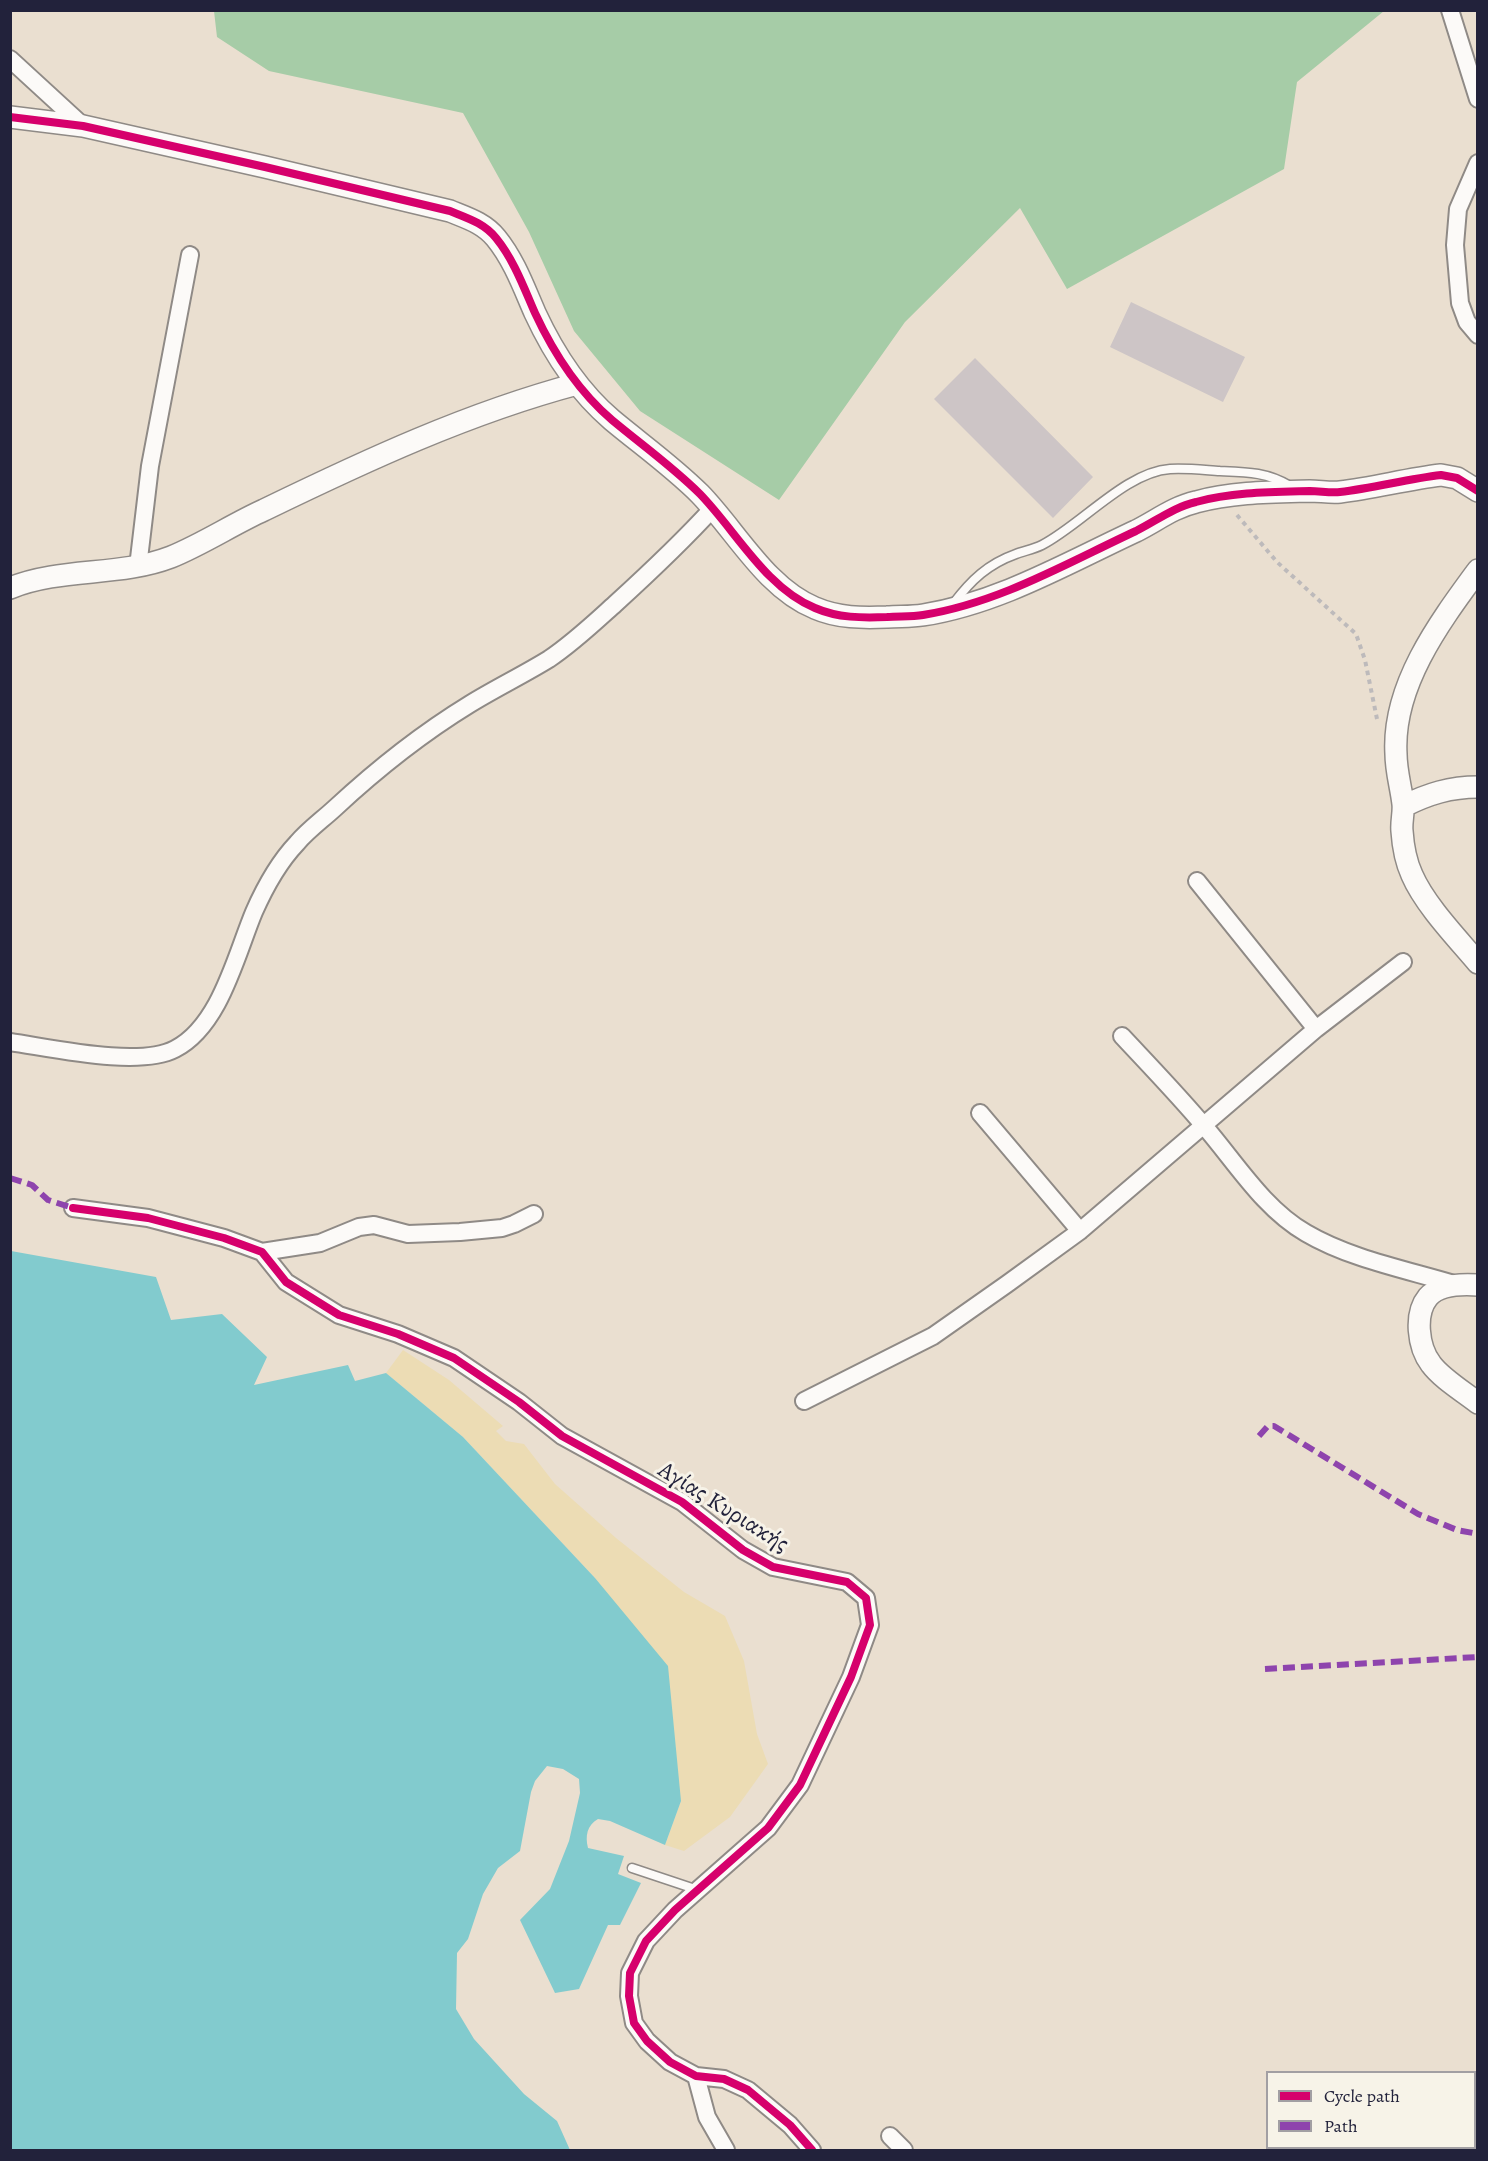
<!DOCTYPE html>
<meta charset="utf-8">
<style>
body{margin:0}
#map{position:relative;width:1488px;height:2161px;overflow:hidden;background:#eadfd0;font-family:Alegreya,serif}
canvas{display:block}
.frame{position:absolute;inset:0;border:12px solid #22223b;pointer-events:none}
.legend{position:absolute;left:1266px;top:2071px;width:210px;height:78px;box-sizing:border-box;background:#f7f3e8;border:2px solid #a29fa3;margin:0;padding:8px 10px;list-style:none;font-size:18px;color:#22223b}
.legend li{display:flex;align-items:center;gap:12px;height:30px}
.legend b{width:30px;border:2px solid #a29fa3}
</style>
<div id="map">
<canvas width="1488" height="2161"></canvas>
<div class="frame"></div>
<ul class="legend">
<li><b style="height:8px;background:#d6006c"></b>Cycle path</li>
<li><b style="height:8px;background:#8e44ad"></b>Path</li>
</ul>
</div>
<script>
const g = document.querySelector('canvas').getContext('2d');
g.lineJoin = 'round';
function paint(path, color) { g.fillStyle = color; g.fill(path, 'evenodd'); }
function strokePath(path, color, width, dash) { g.strokeStyle = color; g.lineWidth = width; g.lineCap = dash ? 'butt' : 'round'; g.setLineDash(dash || []); g.stroke(path); }
function label(font, color, halo, rows, align = 'center') {
  g.font = font + ' Alegreya,serif'; g.lineWidth = 6; g.setLineDash([]); g.textBaseline = 'middle'; g.strokeStyle = halo; g.fillStyle = color; for (const [text, x, y, turn = 0] of rows) {
    g.save(); g.translate(x, y); g.rotate((+turn || 0) * Math.PI / 180); g.textAlign = isNaN(turn) ? turn : align; if (halo) g.strokeText(text, 0, 0); g.fillText(text, 0, 0); g.restore();
  }
}
const forest = new Path2D(`
 M214 11V10L1384 11 1297 82 1284 169 1067 289 1020 208 905 322 779 500 640 411 574 331 529 232 463 113 269 71 217 37Z`);
const sand = new Path2D(`
 M403 1350 449 1380 503 1426 496 1431 506 1441 524 1444 555 1484 616 1538 684 1592 725 1616 744 1661 757 1734 768 1764 730 1817 684 1851 665 1845 681 1801 595 1578 463 1437 386 1373Z`);
const water = new Path2D(`
 M11 1251 156 1277 171 1320 222 1314 267 1357 254 1385 348 1365 355 1381 386 1373 463 1437 595 1578 668 1666 681 1801 665 1845 610 1821 598 1819C587 1825 585 1836 588 1848L624 1856 618 1874 641 1883 620 1925H608L579 1989 555 1993 520 1920 550 1889 569 1841 580 1793 579 1779 563 1769 547 1766 535 1781 531 1792 520 1851 498 1868 483 1894 468 1939 457 1953 456 2009 474 2039 524 2094 557 2121 570 2150H11Z`);
const building = new Path2D(`
 M1131 302 1245 357 1223 402 1110 347Z
 M975 358 1093 477 1053 518 934 399Z`);
const path = new Path2D(`
 M1237 515 1277 562 1356 634 1365 660 1377 719`);
const service = new Path2D(`
 M953 604C971 580 988 564 1016 554 1024 551 1034 549 1042 545 1081 525 1126 472 1170 469 1186 468 1204 470 1220 471 1246 472 1267 472 1290 486
 M632 1868 698 1890`);
const minor = new Path2D(`
 M1450 10 1478 99
 M10 59 83 126
 M1478 163 1458 209 1455 245 1460 303 1467 322 1478 335
 M138 567 150 466 190 255
 M1197 881 1316 1029
 M1122 1036C1150 1066 1179 1096 1205 1127 1236 1163 1264 1209 1306 1233 1350 1259 1408 1270 1457 1285
 M10 1042C52 1048 139 1068 175 1049 220 1026 236 955 254 912 265 887 278 863 297 843 308 830 322 820 335 808 377 769 421 734 470 704 496 688 523 675 549 659 573 643 594 623 615 604 649 573 682 542 713 508
 M980 1113 1080 1231
 M73 1208 148 1218 224 1238 262 1252 286 1282 339 1315 398 1334 454 1358 519 1402 562 1436 682 1502 743 1550 773 1567 847 1582 866 1598 870 1625 851 1677 800 1785 768 1828 675 1910 646 1941 630 1973 629 1996 634 2023 647 2041 670 2062 696 2076 724 2079 748 2090 790 2125 812 2150
 M262 1252 320 1243 359 1227 374 1225 408 1234 460 1232 502 1228 514 1224 534 1214
 M804 1401 933 1336 1007 1284 1080 1231 1316 1029 1403 962
 M696 2076 707 2117 726 2150
 M890 2136 904 2150`);
const tertiary = new Path2D(`
 M10 117 83 126 265 167 450 211C467 218 484 223 496 238 514 260 524 288 535 313 554 354 578 391 612 420 642 445 673 467 700 494 736 531 766 588 815 608 838 618 862 618 887 617 899 616 911 617 923 615 999 603 1067 563 1136 531 1156 521 1174 507 1196 502 1232 492 1272 492 1310 491 1320 491 1330 493 1340 492 1374 488 1407 479 1441 475L1457 478 1478 491
 M1478 570C1439 623 1392 686 1396 754 1396 771 1401 787 1403 804 1404 813 1401 822 1402 831 1403 846 1406 862 1412 875 1425 905 1457 938 1478 963
 M10 588C62 567 119 577 171 557 203 544 233 524 264 510 365 461 468 413 577 384
 M1404 806C1428 794 1450 787 1478 787
 M1478 1285C1463 1284 1439 1284 1428 1297 1414 1314 1418 1347 1431 1364 1441 1378 1464 1392 1478 1403`);
const quiet = new Path2D(`
 M10 1178 32 1185 48 1200 73 1208
 M1259 1436 1268 1426H1274L1418 1514 1457 1530 1478 1534
 M1265 1669 1478 1657`);
const cycleway = new Path2D(`
 M10 117 83 126 265 167 450 211C467 218 484 223 496 238 514 260 524 288 535 313 554 354 578 391 612 420 642 445 673 467 700 494 736 531 766 588 815 608 838 618 862 618 887 617 899 616 911 617 923 615 999 603 1067 563 1136 531 1156 521 1174 507 1196 502 1232 492 1272 492 1310 491 1320 491 1330 493 1340 492 1374 488 1407 479 1441 475L1457 478 1478 491
 M73 1208 148 1218 224 1238 262 1252 286 1282 339 1315 398 1334 454 1358 519 1402 562 1436 682 1502 743 1550 773 1567 847 1582 866 1598 870 1625 851 1677 800 1785 768 1828 675 1910 646 1941 630 1973 629 1996 634 2023 647 2041 670 2062 696 2076 724 2079 748 2090 790 2125 812 2150`);
const streetNames = [
 ["Αγίας Κυριακής",723,1508,32]
];
paint(forest, '#a6cca7');
paint(sand, '#ecdcb4');
paint(water, '#82cbce');
paint(building, '#cdc5c6');
strokePath(service, '#8f8a86', 11);
strokePath(minor, '#8f8a86', 20);
strokePath(tertiary, '#8f8a86', 24);
strokePath(path, '#bdbabb', 4, [4.5, 4.5]);
strokePath(service, '#fcfaf8', 8);
strokePath(minor, '#fcfaf8', 16);
strokePath(tertiary, '#fcfaf8', 21);
strokePath(quiet, '#8e44ad', 6, [12, 6]);
strokePath(cycleway, '#d6006c', 8);
label('24px', '#22223b', '#f7f3e8', streetNames);
</script>
